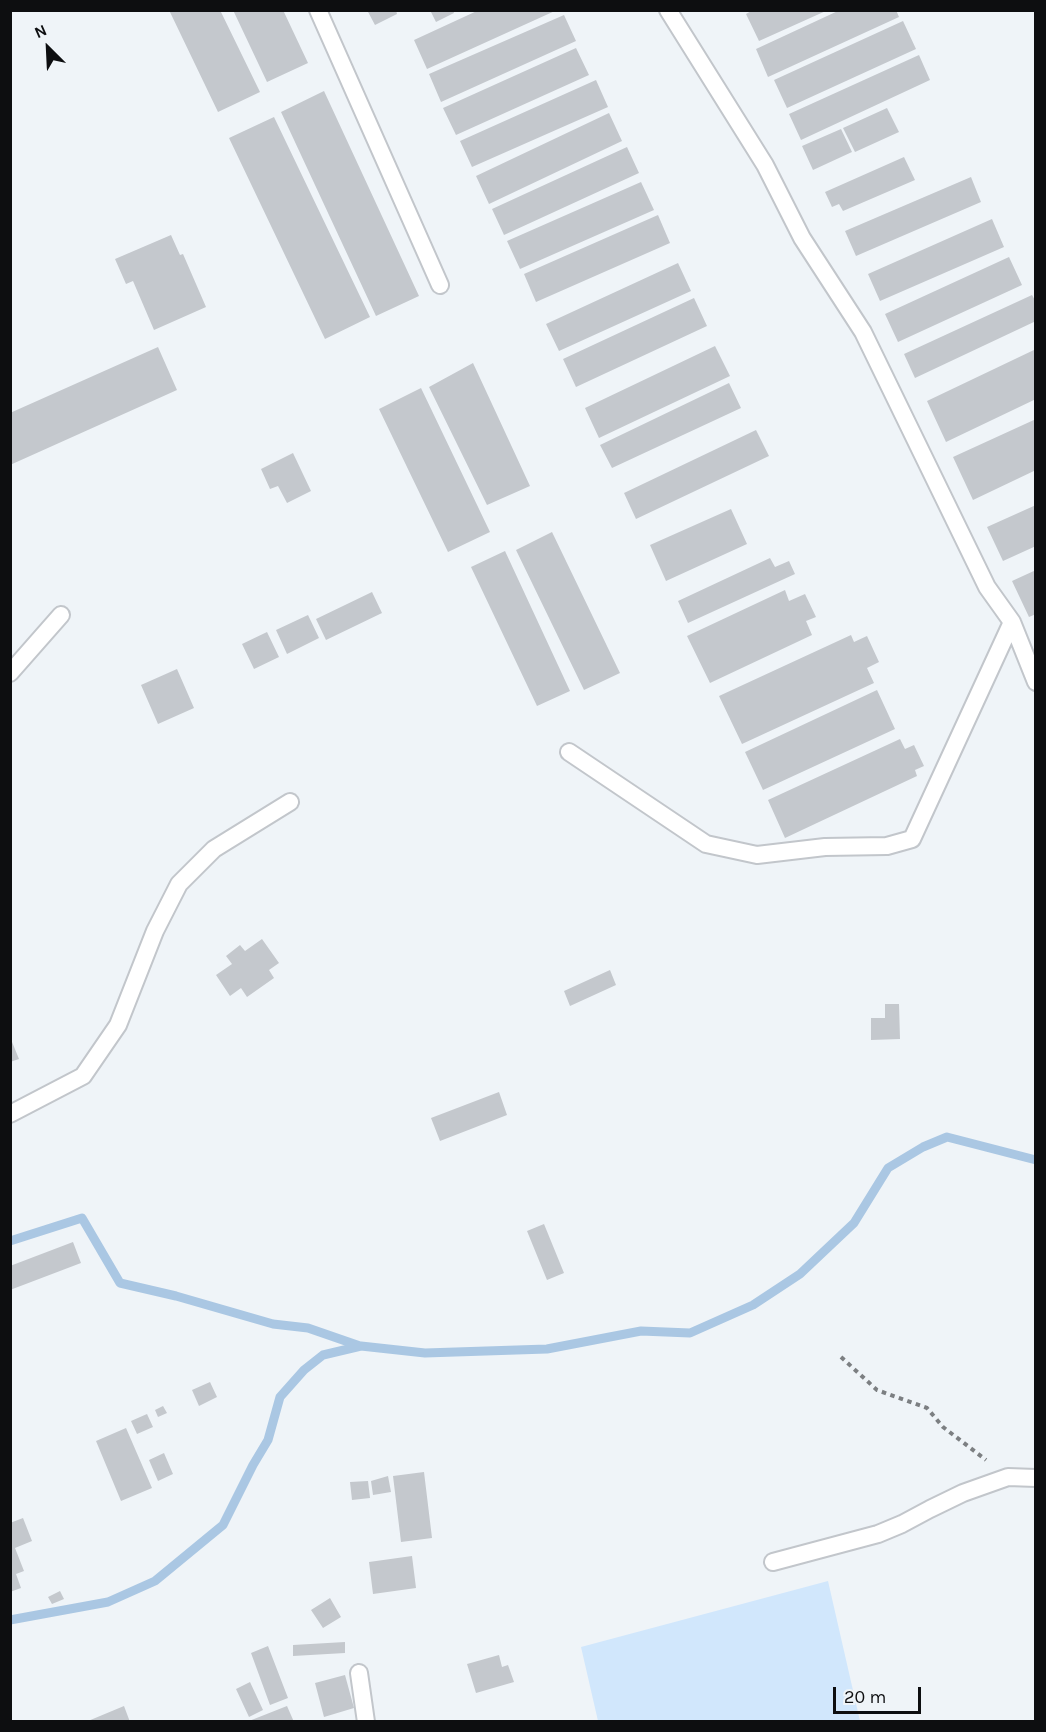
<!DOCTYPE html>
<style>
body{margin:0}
#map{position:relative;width:1046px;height:1732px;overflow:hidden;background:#eff4f8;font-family:Karla,sans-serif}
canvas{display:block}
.frame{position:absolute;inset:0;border:12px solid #0d0e10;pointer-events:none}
.north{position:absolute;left:18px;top:18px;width:60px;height:60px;-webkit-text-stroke:4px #eff4f8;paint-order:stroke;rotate:336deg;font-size:16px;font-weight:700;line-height:24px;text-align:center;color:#0d0e10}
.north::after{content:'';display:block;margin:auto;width:21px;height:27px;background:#0d0e10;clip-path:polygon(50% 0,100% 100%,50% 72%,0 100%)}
.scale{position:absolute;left:833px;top:1687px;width:88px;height:27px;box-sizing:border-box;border:3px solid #0d0e10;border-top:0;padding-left:8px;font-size:18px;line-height:21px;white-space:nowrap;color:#0d0e10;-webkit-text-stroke:4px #eff4f8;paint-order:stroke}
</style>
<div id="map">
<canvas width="1046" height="1732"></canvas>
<div class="frame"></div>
<div class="north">N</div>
<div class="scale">20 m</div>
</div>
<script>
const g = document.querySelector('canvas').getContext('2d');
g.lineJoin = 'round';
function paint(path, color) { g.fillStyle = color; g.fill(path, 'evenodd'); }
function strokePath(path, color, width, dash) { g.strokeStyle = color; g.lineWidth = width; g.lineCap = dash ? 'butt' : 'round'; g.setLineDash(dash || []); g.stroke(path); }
const green = new Path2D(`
 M828 1581 860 1721H598L581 1647Z`);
const stream = new Path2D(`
 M10 1241 82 1218 120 1283 176 1296 273 1324 308 1328 360 1346
 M10 1620 108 1602 155 1581 223 1525 253 1465 268 1440 280 1397 304 1370 323 1355 361 1346 425 1353 547 1349 641 1331 690 1333 753 1305 800 1274 854 1223 888 1168 923 1147 947 1137 1036 1160`);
const building = new Path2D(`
 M169 10H220L260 92 218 112Z
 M233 10H283L308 63 267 82Z
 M367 10H396L397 14 375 25Z
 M430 10H453L454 13 436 22Z
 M479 10H557L427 69 414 40Z
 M753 10H828L759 41 746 14Z
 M840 10H896L899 17 768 77 756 49Z
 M564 15 576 41 441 102 429 74Z
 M903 21 916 49 787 108 774 80Z
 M576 48 589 75 456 135 443 108Z
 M919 55 930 80 801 140 789 114Z
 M596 80 608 107 472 167 460 141Z
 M324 91 419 296 376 316 281 112Z
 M887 108 899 132 855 152 843 128Z
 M609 113 622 141 489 204 476 176Z
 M274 117 370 317 325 339 229 138Z
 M841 129 852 152 813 170 802 146Z
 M627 147 639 173 504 235 492 209Z
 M904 157 915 180 843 211 839 204 832 207 825 192Z
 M971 177 981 202 856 256 845 231Z
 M641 182 654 210 520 269 507 241Z
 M658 215 670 243 536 302 524 274Z
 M992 219 1004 247 880 301 868 274Z
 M171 235 180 255 183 254 206 307 154 330 133 281 126 284 115 259Z
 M1009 257 1022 285 898 342 885 314Z
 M678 263 691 291 559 351 546 324Z
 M1032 295 1036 302V321L915 378 904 354Z
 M694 298 707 326 576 387 563 359Z
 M715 346 730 376 599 438 585 408Z
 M158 347 177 390 10 465V413Z
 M1036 349V399L946 442 927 401Z
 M473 363 530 486 487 505 429 387Z
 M729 383 741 408 612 468 600 445Z
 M421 388 490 532 448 552 379 409Z
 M1036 419V470L973 500 953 457Z
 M756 430 769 456 636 519 624 493Z
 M293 453 311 491 287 503 278 486 270 489 261 469Z
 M1036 505V546L1003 561 987 527Z
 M731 509 747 544 666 581 650 545Z
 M552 532 620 673 584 690 516 550Z
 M505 551 570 691 537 706 471 567Z
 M770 558 775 567 789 561 795 574 688 623 678 601Z
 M1036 570V614L1029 617 1012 581Z
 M785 590 789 601 805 594 816 617 806 621 812 635 710 683 687 636Z
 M372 592 382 613 326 640 316 619Z
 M308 615 319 638 287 654 276 630Z
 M267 632 279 657 254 669 242 644Z
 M851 635 854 642 867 636 879 662 867 668 874 683 742 744 719 696Z
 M177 669 194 708 158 724 141 685Z
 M877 690 895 729 763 790 745 752Z
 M900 739 905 749 914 745 924 766 915 770 917 776 785 838 768 800Z
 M262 939 279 963 269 970 274 978 247 997 241 988 230 996 216 975 232 964 226 956 240 945 245 951Z
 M610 970 616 985 570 1006 564 991Z
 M885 1004H899L900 1039 871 1040V1018H885Z
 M10 1037 19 1059 10 1062Z
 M499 1092 507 1115 440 1141 431 1118Z
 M544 1224 564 1273 547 1280 527 1231Z
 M73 1242 81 1263 10 1290V1266Z
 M210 1382 217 1397 199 1406 192 1390Z
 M163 1406 167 1413 158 1417 155 1410Z
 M147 1414 153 1427 137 1434 131 1421Z
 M126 1428 152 1488 121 1501 96 1441Z
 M164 1453 173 1474 158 1481 149 1460Z
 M424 1472 432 1538 401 1542 393 1476Z
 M388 1476 391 1492 373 1495 371 1481Z
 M368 1481 370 1498 352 1500 350 1482Z
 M23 1518 32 1541 15 1548 24 1571 16 1574 21 1588 10 1592V1523Z
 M412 1556 416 1588 373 1594 369 1562Z
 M60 1591 64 1599 52 1604 48 1597Z
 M330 1598 341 1617 323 1628 311 1610Z
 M345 1642V1653L293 1656V1645Z
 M268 1646 288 1698 270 1705 251 1653Z
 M499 1655 502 1667 508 1665 514 1682 476 1693 467 1664Z
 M345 1675 354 1708 324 1717 315 1683Z
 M250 1682 263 1710 249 1717 236 1689Z
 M124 1706 130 1722H88V1721Z
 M287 1706 294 1722H249V1721Z`);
const path = new Path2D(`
 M841 1357 877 1390 927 1408 943 1427 986 1460`);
const lane = new Path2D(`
 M318 10 440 285
 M1012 622 1036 682
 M10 673 61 615
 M569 752 706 844 757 855 825 847 887 846 912 839 1012 622 987 587 863 332 802 238 765 165 668 10
 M10 1114 83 1076 118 1025 155 931 179 884 214 849 290 802
 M773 1562 878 1534 902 1524 930 1509 963 1493 1008 1477 1036 1478
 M359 1673 366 1722`);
paint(green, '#d1e7fc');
strokePath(stream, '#aac7e3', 9);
paint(building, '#c4c8cd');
strokePath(lane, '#c2c6cb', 20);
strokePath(path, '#7c7f82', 4, [4.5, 4.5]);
strokePath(lane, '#fff', 16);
</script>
